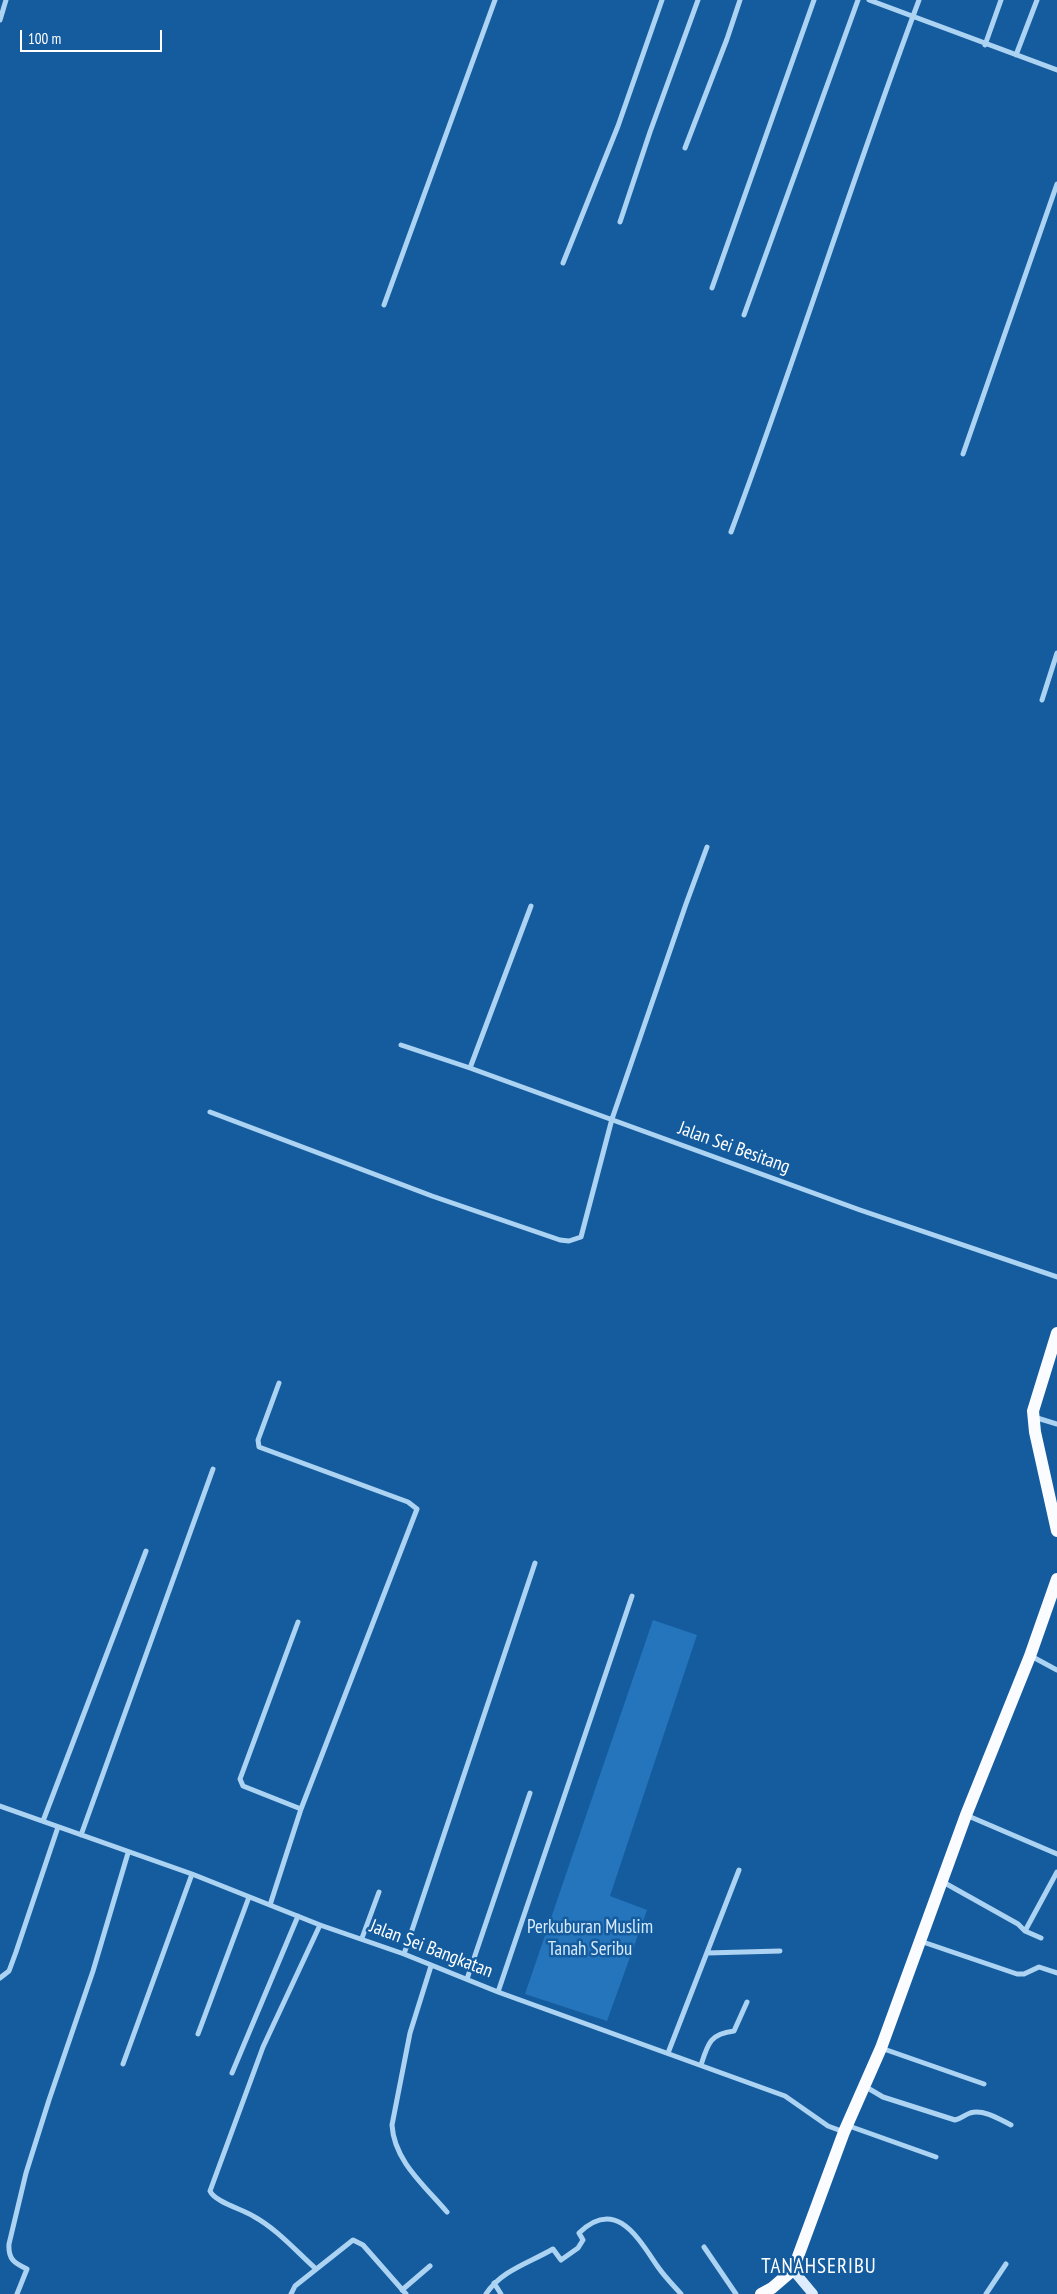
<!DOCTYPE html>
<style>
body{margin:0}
#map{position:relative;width:1057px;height:2294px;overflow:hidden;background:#155c9f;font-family:"PT Sans Narrow",sans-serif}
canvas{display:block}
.scale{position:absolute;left:20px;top:30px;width:142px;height:22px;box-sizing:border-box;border:2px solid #fff;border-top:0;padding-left:6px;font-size:15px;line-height:18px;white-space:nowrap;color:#fff;-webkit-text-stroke:4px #155c9f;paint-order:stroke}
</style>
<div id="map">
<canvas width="1057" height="2294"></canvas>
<div class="scale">100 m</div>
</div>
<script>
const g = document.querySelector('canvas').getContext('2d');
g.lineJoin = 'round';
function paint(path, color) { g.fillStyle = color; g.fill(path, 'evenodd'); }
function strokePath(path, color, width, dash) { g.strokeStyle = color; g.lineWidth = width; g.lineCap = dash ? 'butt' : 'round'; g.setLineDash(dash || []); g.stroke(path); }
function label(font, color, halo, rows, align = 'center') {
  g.font = font + ' "PT Sans Narrow",sans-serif'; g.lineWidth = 5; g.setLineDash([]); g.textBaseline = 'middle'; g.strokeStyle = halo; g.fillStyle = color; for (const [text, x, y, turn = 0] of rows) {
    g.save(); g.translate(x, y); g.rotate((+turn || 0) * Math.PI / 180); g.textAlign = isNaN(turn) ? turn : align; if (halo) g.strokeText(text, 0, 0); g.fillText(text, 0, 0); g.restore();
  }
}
const green = new Path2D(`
 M653 1620 697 1635 610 1896 647 1910 607 2021 525 1994Z`);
const minor = new Path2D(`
 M869 0 1057 70
 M0 20 6 0
 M985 45 1001 0
 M1016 55 1037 0
 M685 148 727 39 740 0
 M620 222 650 132 698 0
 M563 263 618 126 662 0
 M712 288 814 0
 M384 305 495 0
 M744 315 858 0
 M963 454 1057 184
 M731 532C797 356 853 176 919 0
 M1042 700 1057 653
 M401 1045 470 1068 860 1210 1057 1277
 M470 1068 531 906
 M210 1112 432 1196 560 1240 569 1241 581 1237 612 1119 686 904 707 847
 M1034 1417 1057 1424
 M298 1622 240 1779 243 1786 301 1809
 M1031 1656 1057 1670
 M0 1806 192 1874 320 1925 404 1954 498 1992 785 2096 828 2126 844 2132
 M966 1815 1057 1854
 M43 1821 146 1551
 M81 1835 213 1469
 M943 1882 1018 1924 1025 1931 1041 1938
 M270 1905 301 1809 417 1509 408 1502 259 1447 258 1440 279 1383
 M1025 1931 1057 1872
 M362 1938 379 1892
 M920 1941 1017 1974H1024L1039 1967 1057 1973
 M707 1953 780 1951
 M404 1954 535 1563
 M431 1966 410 2033 392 2125C394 2161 425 2186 447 2212
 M0 1978 9 1971 16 1952 58 1827
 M467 1979 530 1793
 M498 1992 632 1596
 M198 2034 249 1897
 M881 2048 984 2084
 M668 2053 739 1870
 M123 2064 192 1874
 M701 2065C708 2043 710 2034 734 2031L747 2002
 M232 2073 298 1916
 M866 2087 883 2097 955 2120C961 2119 964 2115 970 2113 984 2109 999 2119 1011 2125
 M849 2126 936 2157
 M704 2247 736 2294
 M316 2269C296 2251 277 2229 253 2216 242 2209 215 2202 210 2191L263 2047 320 1925
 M494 2283 501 2294
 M402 2290 430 2266
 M17 2294 27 2269C14 2263 8 2259 9 2244L26 2173 49 2100 93 1971 128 1853
 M291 2294 295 2286 353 2240 363 2245 406 2294
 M486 2294C502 2270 529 2263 553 2249L561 2260 578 2248 583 2240 579 2233C616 2197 638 2238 658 2267 665 2277 673 2285 681 2294
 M986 2294 1006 2264`);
const secondary = new Path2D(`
 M793 2270 813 2294`);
const primary = new Path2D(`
 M1057 1333 1033 1411 1035 1432 1057 1531
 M761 2294 772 2288 793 2270 844 2132 881 2048 966 1815 1030 1656 1057 1579`);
const streetNames = [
 ["Jalan Sei Besitang",734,1148,20],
 ["Jalan Sei Bangkatan",431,1949,21]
];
const parkNames = [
 ["Perkuburan Muslim",590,1928],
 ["Tanah Seribu",590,1950]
];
const quarterNames = [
 ["TANAHSERIBU",819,2267]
];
paint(green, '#2475bc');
strokePath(minor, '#add3f3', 5);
strokePath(secondary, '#ddedfd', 10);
strokePath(primary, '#fafcff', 12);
label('19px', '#fff', '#155c9f', streetNames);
label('19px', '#d6ebfd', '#155c9f', parkNames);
g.letterSpacing = '1px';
label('21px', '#fff', '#155c9f', quarterNames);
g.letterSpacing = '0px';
</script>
